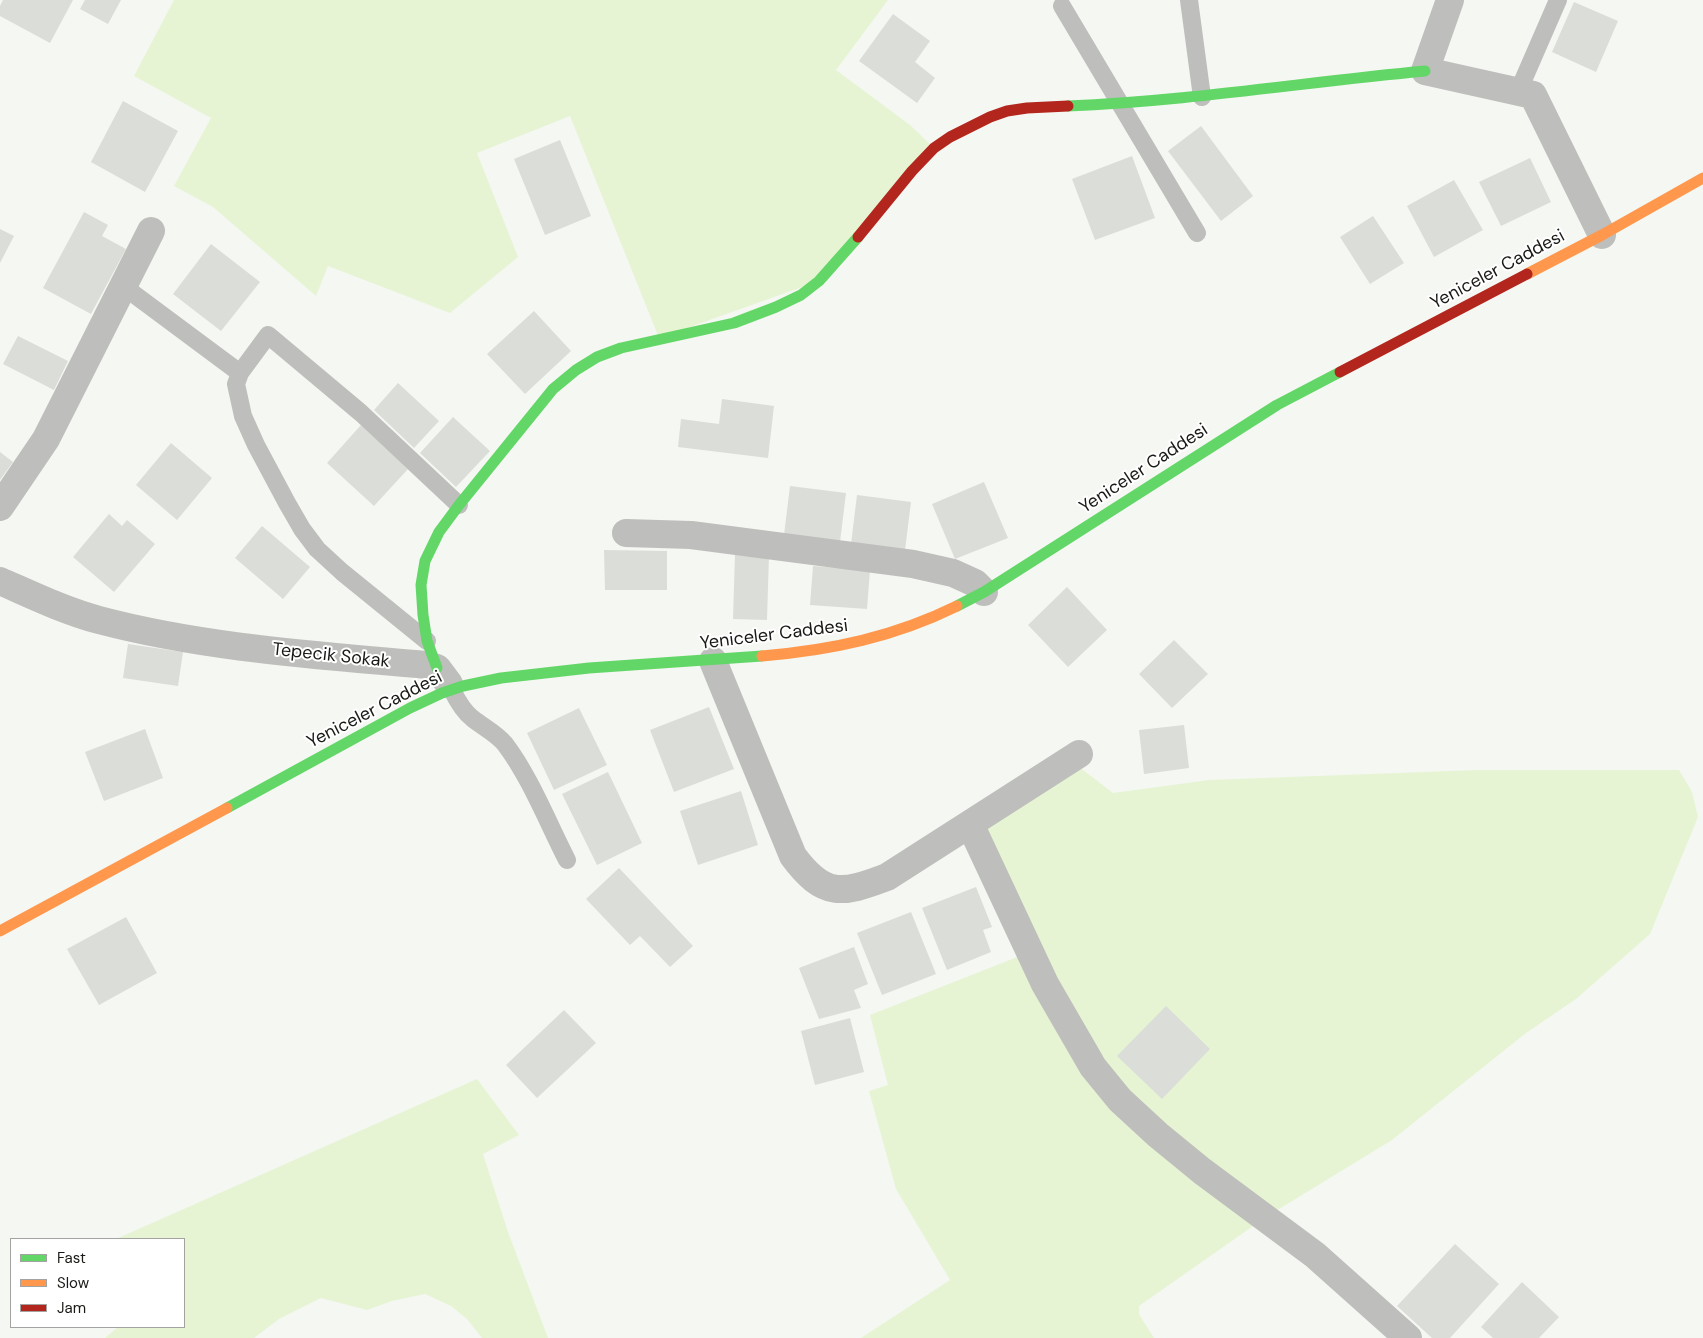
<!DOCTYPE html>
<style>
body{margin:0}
#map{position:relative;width:1703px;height:1338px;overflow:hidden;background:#f5f7f2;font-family:"DM Sans",sans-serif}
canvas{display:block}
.legend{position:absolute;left:10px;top:1238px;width:175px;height:90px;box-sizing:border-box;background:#fff;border:1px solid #a3a3a2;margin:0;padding:6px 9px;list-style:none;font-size:15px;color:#181a16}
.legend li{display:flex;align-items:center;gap:10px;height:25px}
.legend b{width:25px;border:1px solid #a3a3a2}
</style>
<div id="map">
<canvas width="1703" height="1338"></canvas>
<ul class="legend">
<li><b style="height:6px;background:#63d668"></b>Fast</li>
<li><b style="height:6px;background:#ff974d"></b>Slow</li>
<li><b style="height:6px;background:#b3261e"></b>Jam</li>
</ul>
</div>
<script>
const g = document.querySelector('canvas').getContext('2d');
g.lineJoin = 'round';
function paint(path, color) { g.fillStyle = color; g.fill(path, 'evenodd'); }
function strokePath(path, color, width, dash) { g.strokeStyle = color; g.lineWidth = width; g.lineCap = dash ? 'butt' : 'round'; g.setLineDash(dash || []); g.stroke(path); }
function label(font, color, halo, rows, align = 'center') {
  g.font = font + ' "DM Sans",sans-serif'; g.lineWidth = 4; g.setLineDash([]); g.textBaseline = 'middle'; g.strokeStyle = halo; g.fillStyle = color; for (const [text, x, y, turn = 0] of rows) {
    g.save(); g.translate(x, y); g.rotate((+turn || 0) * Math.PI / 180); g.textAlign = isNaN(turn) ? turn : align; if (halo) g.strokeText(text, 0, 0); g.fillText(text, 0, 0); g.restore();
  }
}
const green = new Path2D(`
 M174 0H888L836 70 910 125 934 148 819 281 659 338 570 116 477 153 518 257 450 313 328 266 316 296 213 207 174 186 211 118 134 76Z
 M1070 760 1113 793 1209 780 1477 770H1679L1692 792 1698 817 1650 934 1576 999 1526 1033 1392 1140 1266 1217 1139 1306V1314L1154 1338H861L950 1280 896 1189 869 1091 888 1085 870 1015 1030 952 970 824Z
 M477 1079 519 1135 483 1154 508 1232 548 1338H482L467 1319 451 1306 425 1294 392 1301 367 1310 321 1298 279 1319 254 1338H105L118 1327H184V1239H116Z`);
const building = new Path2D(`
 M3 0H73L50 43 0 16V6Z
 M85 0H121L108 24 80 9Z
 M1574 2 1618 21 1596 72 1552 52Z
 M893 14 930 41 915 62 935 78 917 103 859 61Z
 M123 101 178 131 145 192 91 162Z
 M1201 126 1253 196 1221 221 1168 151Z
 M560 140 591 216 545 235 514 159Z
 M1132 156 1155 218 1095 240 1072 179Z
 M1530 158 1551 202 1501 226 1479 182Z
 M1454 180 1483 230 1434 257 1407 206Z
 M84 212 108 225 102 236 126 249 91 314 43 288Z
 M1373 216 1404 263 1370 284 1340 237Z
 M0 229 14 236 0 263Z
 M211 244 260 282 221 331 173 294Z
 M534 311 571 351 525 394 487 354Z
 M18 336 68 361 54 390 3 364Z
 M398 383 439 421 414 448 374 410Z
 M722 399 774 406 768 458 678 447 681 419 719 424Z
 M453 417 490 451 456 487 420 453Z
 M361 425 408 469 374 506 327 463Z
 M171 443 212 478 177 520 136 485Z
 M0 452 13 462 0 480Z
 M984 482 1008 538 955 559 932 504Z
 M790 486 846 493 840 542 784 535Z
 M857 495 911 502 905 550 851 544Z
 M109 514 122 526 127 520 155 544 114 592 73 557Z
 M262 526 310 567 283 599 235 558Z
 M604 550 667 551V590H605Z
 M735 554 769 555 767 620 733 619Z
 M813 566 870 570 867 609 810 605Z
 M1067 587 1107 630 1068 667 1028 625Z
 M1174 640 1208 674 1172 708 1139 674Z
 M128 644 183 652 178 686 123 678Z
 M709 707 734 769 674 792 650 730Z
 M579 708 607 765 554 790 527 733Z
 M1184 725 1189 768 1144 774 1139 730Z
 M145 729 163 778 104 801 85 752Z
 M608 772 642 843 597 865 562 794Z
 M741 791 758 845 698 865 680 811Z
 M619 868 693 946 670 967 640 936 630 945 586 899Z
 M976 887 992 927 983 930 991 952 947 970 922 908Z
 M911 912 936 974 882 995 857 933Z
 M126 917 157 973 99 1005 67 949Z
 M854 947 868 984 854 990 861 1008 819 1019 799 968Z
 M1166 1006 1210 1049 1162 1099 1117 1056Z
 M564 1010 596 1043 537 1098 506 1065Z
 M850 1018 864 1072 815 1085 801 1031Z
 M1455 1244 1499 1284 1450 1338H1432L1397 1306Z
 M1522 1282 1559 1317 1539 1338H1493L1481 1327Z`);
const lane = new Path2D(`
 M1189 0 1202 97
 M1062 6 1197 233
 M1518 92 1558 0
 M123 286 240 373
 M427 641 342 572 317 549 302 529 287 503 256 445 243 416 236 384 240 373 268 335 361 413 459 505
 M452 690C457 700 463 711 472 718 483 727 496 733 505 744 530 777 548 823 567 860`);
const street = new Path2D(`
 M1450 0 1425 71 1533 95 1602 235
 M0 507 46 439 151 231
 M626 533 691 535 913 564 953 573 975 583 984 592
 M0 581C32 595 65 611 99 620 205 648 317 655 426 665L437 668 449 684
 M713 661 793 856C824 898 842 894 887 877L1079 754
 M970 824 1045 984 1093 1067 1120 1100 1158 1135 1202 1171 1315 1255 1408 1338`);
const fast = new Path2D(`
 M1068 106C1188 101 1306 82 1425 71
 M957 606 984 592 1277 405 1340 372
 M437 668 427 641 423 615 421 585 425 561 439 532 459 505 553 389 576 370 597 357 621 348 734 323 776 307 801 295 819 281 858 237
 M227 808 410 708 442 693 463 686 501 678 589 668 762 656`);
const slow = new Path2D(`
 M1527 274 1602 235 1703 178
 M762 656C832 650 894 637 957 606
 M0 931 227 808`);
const jam = new Path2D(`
 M858 237 912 171 934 148 950 137 990 117 1007 111 1027 108 1068 106
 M1340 372 1527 274`);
const streetNames = [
 ["Yeniceler Caddesi",1498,270,-28],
 ["Yeniceler Caddesi",1144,469,-33],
 ["Yeniceler Caddesi",774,635,-7],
 ["Tepecik Sokak",331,656,6],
 ["Yeniceler Caddesi",375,710,-27]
];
paint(green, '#e6f4d4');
paint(building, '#dbddd9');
strokePath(lane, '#bebebc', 18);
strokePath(street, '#bebebc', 28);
strokePath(fast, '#63d668', 11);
strokePath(slow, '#ff974d', 11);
strokePath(jam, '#b3261e', 11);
label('18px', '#181a16', '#fff', streetNames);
</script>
